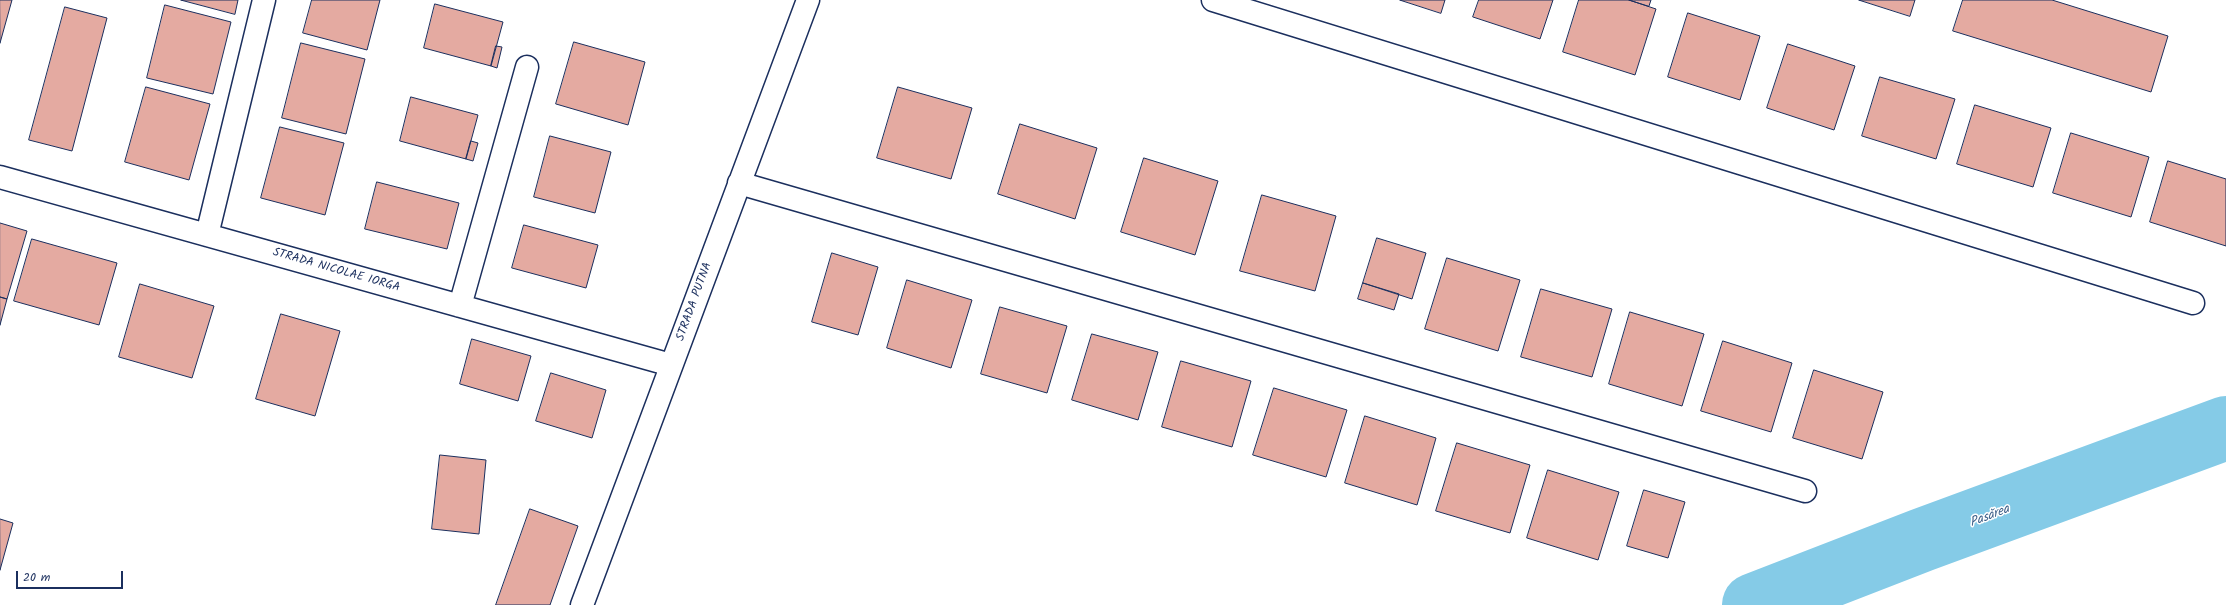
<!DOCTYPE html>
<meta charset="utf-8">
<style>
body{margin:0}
#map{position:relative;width:2226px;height:605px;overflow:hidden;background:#fff;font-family:Kalam,sans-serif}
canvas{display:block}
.scale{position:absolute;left:16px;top:571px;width:107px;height:18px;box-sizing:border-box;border:2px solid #1b2f5e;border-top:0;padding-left:5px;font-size:12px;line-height:14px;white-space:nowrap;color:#1b2f5e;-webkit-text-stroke:3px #fff;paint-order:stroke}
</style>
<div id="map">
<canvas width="2226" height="605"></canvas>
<div class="scale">20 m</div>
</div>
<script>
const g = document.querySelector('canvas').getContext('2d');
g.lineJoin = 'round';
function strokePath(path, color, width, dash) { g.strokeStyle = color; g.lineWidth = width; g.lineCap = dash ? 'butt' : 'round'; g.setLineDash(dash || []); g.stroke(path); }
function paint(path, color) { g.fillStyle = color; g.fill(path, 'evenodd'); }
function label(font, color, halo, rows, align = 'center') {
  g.font = font + ' Kalam,sans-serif'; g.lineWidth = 3; g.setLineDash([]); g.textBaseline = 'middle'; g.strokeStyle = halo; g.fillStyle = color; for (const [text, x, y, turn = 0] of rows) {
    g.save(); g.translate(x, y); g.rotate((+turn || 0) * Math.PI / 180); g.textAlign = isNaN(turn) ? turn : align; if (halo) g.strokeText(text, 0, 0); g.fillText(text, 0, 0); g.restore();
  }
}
const river = new Path2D(`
 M1754 605 1922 540 2226 428`);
const building = new Path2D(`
 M0 0H12L0 43Z
 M181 0H238L235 14Z
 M312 0H380L367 50 303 33Z
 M1400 0H1445L1441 13Z
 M1479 0H1553L1540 39 1473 17Z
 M1579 0H1629L1656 9 1635 75 1563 52Z
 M1629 0H1651L1649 6Z
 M1859 0H1915L1910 16Z
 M1963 0H2052L2168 36 2151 92 1953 31Z
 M435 4 503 22 491 66 424 48Z
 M165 5 231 22 213 94 147 78Z
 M65 7 107 18 72 151 29 140Z
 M1688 13 1760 36 1740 100 1668 77Z
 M574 42 645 62 628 125 556 104Z
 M301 43 365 59 346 134 282 118Z
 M1788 44 1855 66 1834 130 1767 108Z
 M496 46 502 47 497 68 491 66Z
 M1880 77 1955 99 1936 159 1862 136Z
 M146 87 210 104 189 180 125 162Z
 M898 87 972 108 951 179 877 158Z
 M411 97 478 115 466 159 400 141Z
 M1975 105 2051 128 2033 187 1957 164Z
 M1020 124 1097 148 1075 219 998 194Z
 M280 127 344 143 325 215 261 198Z
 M2071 133 2149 157 2131 217 2053 193Z
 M550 136 611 152 595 213 534 197Z
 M471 141 478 143 473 161 466 159Z
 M1144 158 1218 181 1195 255 1121 232Z
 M2168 161 2226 179V246L2150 222Z
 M377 182 459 203 447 249 365 229Z
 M1262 195 1336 216 1315 291 1240 271Z
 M0 223 27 231 7 299 0 297Z
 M524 225 598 245 586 288 512 268Z
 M1377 238 1426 253 1412 299 1363 283Z
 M32 239 117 263 99 325 14 301Z
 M832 253 878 267 858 335 812 322Z
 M1447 258 1520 280 1498 351 1425 329Z
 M907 280 972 300 951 368 887 348Z
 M1363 283 1399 294 1394 310 1358 299Z
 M140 284 214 306 192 378 119 357Z
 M1541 289 1612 309 1592 377 1521 357Z
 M0 297 7 299 0 325Z
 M1000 307 1067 326 1047 393 981 374Z
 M1630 312 1704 334 1682 406 1609 384Z
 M281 314 340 331 315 416 256 399Z
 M1092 334 1158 352 1138 420 1072 400Z
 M472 339 531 356 518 401 460 384Z
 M1723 341 1792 363 1771 432 1701 411Z
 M1181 361 1251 381 1232 447 1162 427Z
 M1814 370 1883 392 1862 459 1793 438Z
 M551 373 606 390 592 438 536 421Z
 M1274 388 1347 410 1326 477 1253 455Z
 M1365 416 1436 438 1417 505 1345 483Z
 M1457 443 1530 465 1510 533 1436 511Z
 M440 455 486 460 479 534 432 529Z
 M1548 470 1619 492 1598 560 1527 538Z
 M1644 490 1685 502 1668 558 1627 546Z
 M530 509 578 526 550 605H496Z
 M0 519 13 523 0 570Z`);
const minor = new Path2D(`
 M1213 0 2193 303
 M0 177 671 365
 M739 183 1805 491
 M207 235 264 0
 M460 306 527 67
 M582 605 808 0`);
const streetNames = [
 ["STRADA NICOLAE IORGA",336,271,16],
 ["STRADA PUTNA",695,302,-70]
];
const waterNames = [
 ["Pasărea",1990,517,-21]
];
strokePath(river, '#85cbe7', 64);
paint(building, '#e4aaa1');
strokePath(building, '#1b2f5e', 1);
strokePath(minor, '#1b2f5e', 25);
strokePath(minor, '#fff', 22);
label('12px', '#1b2f5e', '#fff', streetNames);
label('italic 13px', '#3b5e87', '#fff', waterNames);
</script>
